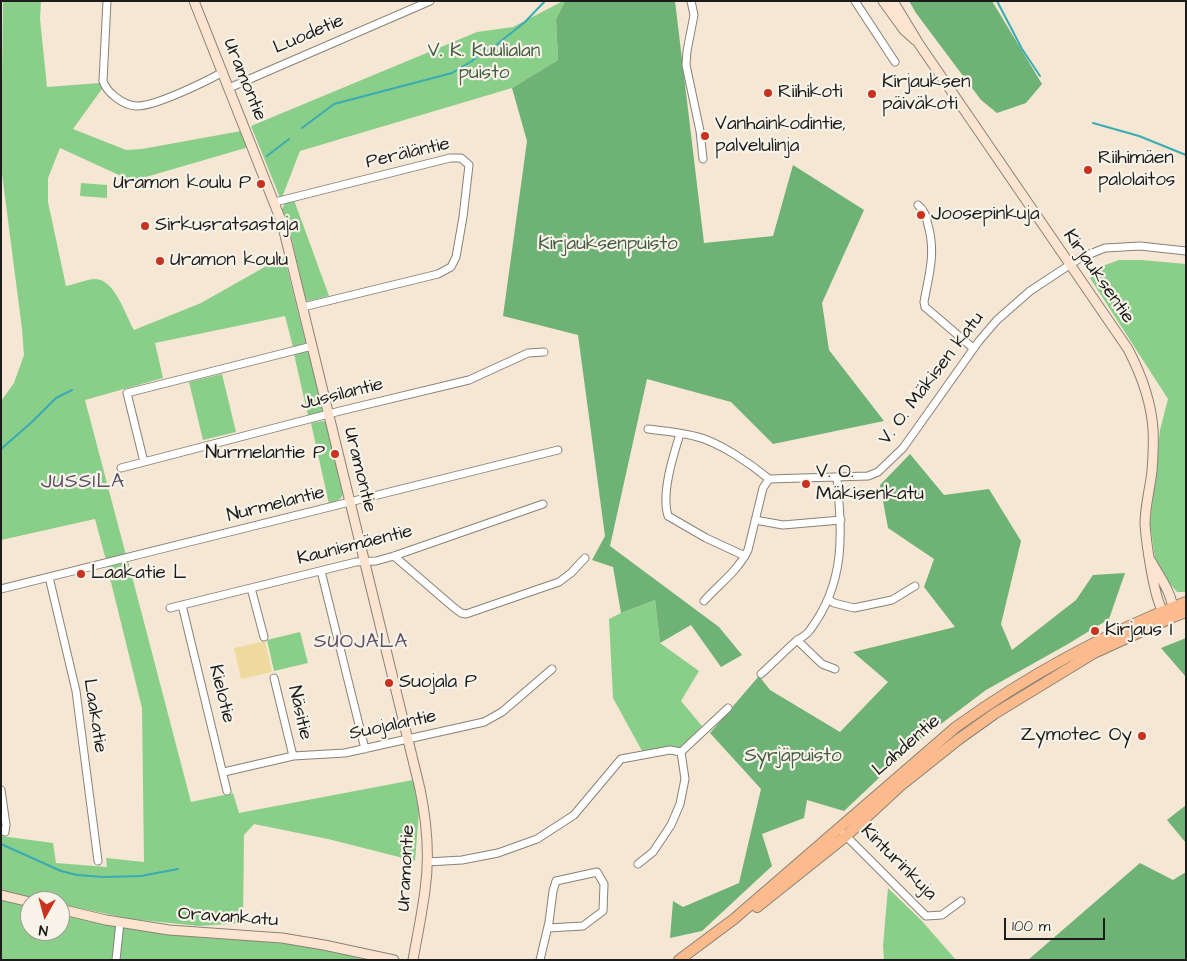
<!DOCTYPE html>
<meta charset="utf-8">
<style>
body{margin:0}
#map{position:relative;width:1187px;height:961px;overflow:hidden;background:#f5e7d3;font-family:"Architects Daughter",sans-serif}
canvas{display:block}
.frame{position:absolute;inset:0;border:2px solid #1c1c1c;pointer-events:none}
.north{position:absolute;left:20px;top:891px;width:50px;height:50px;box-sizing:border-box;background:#f7f3e8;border:1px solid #9f9d96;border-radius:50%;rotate:187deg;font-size:14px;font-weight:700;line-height:20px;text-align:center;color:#1c1c1c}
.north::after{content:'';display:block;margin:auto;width:18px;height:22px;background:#c8321e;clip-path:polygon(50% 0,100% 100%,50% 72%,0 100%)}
.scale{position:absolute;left:1004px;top:918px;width:101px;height:22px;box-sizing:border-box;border:2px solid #1c1c1c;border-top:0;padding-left:6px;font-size:15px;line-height:18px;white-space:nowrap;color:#1c1c1c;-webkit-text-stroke:4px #f7f3e8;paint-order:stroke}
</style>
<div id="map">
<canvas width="1187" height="961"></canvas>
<div class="frame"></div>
<div class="north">N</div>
<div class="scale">100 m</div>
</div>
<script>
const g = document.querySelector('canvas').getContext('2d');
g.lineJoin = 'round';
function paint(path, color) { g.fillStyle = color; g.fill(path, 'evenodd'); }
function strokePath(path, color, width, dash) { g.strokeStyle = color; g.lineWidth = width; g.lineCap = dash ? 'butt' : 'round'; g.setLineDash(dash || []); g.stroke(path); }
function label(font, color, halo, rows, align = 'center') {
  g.font = font + ' "Architects Daughter",sans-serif'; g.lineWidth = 4.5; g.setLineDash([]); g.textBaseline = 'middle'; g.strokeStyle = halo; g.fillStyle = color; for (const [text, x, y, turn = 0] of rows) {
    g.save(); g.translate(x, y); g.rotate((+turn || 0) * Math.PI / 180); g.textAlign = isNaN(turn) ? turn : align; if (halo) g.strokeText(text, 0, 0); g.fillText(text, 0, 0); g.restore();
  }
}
const green = new Path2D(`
 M3 1H41L40 19 47 87 100 83 102 89 73 129 126 150 142 149 241 131 249 147 132 181 60 148 48 178V202L66 286C75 284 85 280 94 279 115 278 125 315 134 330L201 303 284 256 306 344 293 347 285 316 155 343 163 378 85 400 126 555 106 560 95 519 1 540V401L14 383 24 355 22 329 1 166Z
 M563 1H565L556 19 558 60 512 88 300 151 281 200 251 126 477 32 513 27Z
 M81 183 107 185V198L80 196Z
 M294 200 329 296 308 301 305 298 292 240 282 209 285 203Z
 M1119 260H1141L1186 264 1185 592H1177L1166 579 1155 558 1150 524 1160 430 1168 399 1090 278 1105 265Z
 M304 351 308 352 311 354 323 410 321 413 308 416 294 354Z
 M222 374 236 432 203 440 189 382Z
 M323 421 327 423 344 493 340 499 329 504 311 423Z
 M128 561 191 802 233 793 239 813 413 780 419 812 415 861 328 839 254 824 244 835 243 923 199 926 131 919 60 904V901H47L1 890V836L53 843 56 863 107 867 106 858 144 862 142 708 107 566Z
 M655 600 660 643 699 671 681 701 702 726 679 750 642 751 613 698 609 619 621 613Z
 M300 632 308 663 274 671 267 640Z
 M888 888 921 920 956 960H884L883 946Z
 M1 900 30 907V931H60V914C95 921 129 930 165 934 231 942 301 938 365 960H1Z`);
const forest = new Path2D(`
 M565 1H675L704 243 773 236 793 165 864 210 822 303 829 350 884 421 773 444 731 402 647 379 610 546 719 627 742 655 721 667 691 625 660 643 655 600 621 613 613 567 592 560 605 536 578 335 503 316 527 141 512 88 558 60 556 19Z
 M909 1H992L1042 84 1026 103 997 113 981 100 916 13Z
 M910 454 944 495 989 489 1021 541 1001 624 1012 650 1076 600 1093 575 1125 573 1109 619 1068 644 986 690 917 742 844 811 807 800 804 818 762 834 772 866 702 931 670 938 673 901 683 907 739 883 761 789 710 733 759 676 770 690 840 732 888 682 853 652 955 627 924 587 934 559 888 528 880 485Z
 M1186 638V677L1161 648Z
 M1186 805V843L1167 820Z
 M1140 863 1173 880 1186 872V960H1028Z`);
const sand = new Path2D(`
 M265 641 272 672 241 679 234 648Z`);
const stream = new Path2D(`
 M997 1 1022 49 1040 76
 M1093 123 1139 136 1186 155
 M302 128 334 104 452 73 472 61 477 56 496 45 525 22 545 1
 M267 156 289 139
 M1 449 33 421 56 398 72 390
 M1 844 61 871 77 875 103 877 141 876 178 869`);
const street = new Path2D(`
 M107 1 103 81C107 93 123 105 136 106 154 107 205 82 223 72
 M691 1 694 15 687 51 686 65 700 131 703 159
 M855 1 895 62
 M229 88 430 1
 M275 202 450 158H461L469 165 463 217 456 257 451 267 438 274 303 307
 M918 205C925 211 926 216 928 225 936 253 929 274 924 302L925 307 973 348
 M312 346 127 393 144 462 340 411 469 380 528 353 544 352
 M648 429C663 431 679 432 694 436 718 441 751 464 769 479
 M680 434C673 456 661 494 668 516L706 538 745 556
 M121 468 144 462
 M769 479 868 476 878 472 903 448 979 341 997 320 1030 291 1080 258 1105 248 1140 246 1186 251
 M755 520 783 525 841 520
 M394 556 452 606 461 613 466 614 559 582 571 573 585 558
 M321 571 365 749
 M49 577 76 691 98 861
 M251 588 264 637
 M1 589 558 450
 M828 599 834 603 854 608 892 600 915 586
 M704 601C719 584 738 571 748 550L763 488 769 479
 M182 605 227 791
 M170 608 356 562 376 561 394 556 543 504
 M797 640 822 664 835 669
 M761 674C773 663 784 652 795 642 800 638 807 635 810 630 846 582 842 534 837 478
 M274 678 293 756
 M681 752 728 708
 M224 772 293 756 345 753 484 722 502 712 552 669
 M1 790 6 825 5 832
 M844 834 926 916 942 915 961 901
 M427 862 462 860 498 853 537 839 574 815 621 759 670 750 681 752
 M638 864 653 852 671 825 680 804 685 779 681 752
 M116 960 120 922
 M540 960 549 922 553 891 556 881 597 872 604 884 603 911 583 926 548 928`);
const secondary = new Path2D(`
 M194 1 282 223 420 789C427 823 430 856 425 890 422 914 417 937 413 960
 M883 1 904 30 915 40
 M893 1 919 44 1128 349C1141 374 1151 400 1153 429 1154 443 1153 457 1152 471 1150 489 1145 506 1145 524 1146 540 1154 599 1163 611 1165 613 1170 615 1173 617 1175 596 1160 578 1151 561
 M1 895 30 902
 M60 909 106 920 169 930 282 938 324 945 394 960`);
const primary = new Path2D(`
 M757 907 846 836 900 786 959 739 994 714 1094 653 1173 617 1186 612
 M679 960 734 919 956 727C1027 676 1104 634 1186 602`);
const markers = [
 [768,93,5,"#c8321e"],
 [872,94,5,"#c8321e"],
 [705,136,5,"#c8321e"],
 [1088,170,5,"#c8321e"],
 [261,184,5,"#c8321e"],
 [921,215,5,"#c8321e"],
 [145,226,5,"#c8321e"],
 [160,261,5,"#c8321e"],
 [335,454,5,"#c8321e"],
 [806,484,5,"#c8321e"],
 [81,574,5,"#c8321e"],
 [1095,631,5,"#c8321e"],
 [389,683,5,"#c8321e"],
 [1142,736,5,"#c8321e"]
];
const streetNames = [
 ["Luodetie",309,35,-23],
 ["Uramontie",244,80,68],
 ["Peräläntie",408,154,-13],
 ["Kirjauksentie",1098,277,55],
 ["V. O. Mäkisen katu",932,379,-53],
 ["Jussilantie",342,395,-14],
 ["Uramontie",359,470,76],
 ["Nurmelantie",276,505,-14],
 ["Kaunismäentie",355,546,-14],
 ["Kielotie",221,694,76],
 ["Näsitie",299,713,77],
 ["Laakatie",94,716,81],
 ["Suojalantie",393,726,-12],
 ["Lahdentie",907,746,-41],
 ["Kinturinkuja",898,863,45],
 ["Uramontie",407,868,-87],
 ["Oravankatu",228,918,4]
];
const parkNames = [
 ["V. K. Kuulialan",484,52],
 ["puisto",484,74],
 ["Kirjauksenpuisto",608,245],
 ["Syrjäpuisto",793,757]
];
const poiNames = [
 ["Kirjauksen",882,83],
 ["päiväkoti",882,105],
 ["Riihikoti",778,93],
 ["Vanhainkodintie,",715,125],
 ["palvelulinja",715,147],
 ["Riihimäen",1098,159],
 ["palolaitos",1098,181],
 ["Uramon koulu P",251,184,"right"],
 ["Joosepinkuja",931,215],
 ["Sirkusratsastaja",155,226],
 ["Uramon koulu",170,261],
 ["Nurmelantie P",325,454,"right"],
 ["V. O.",816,473],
 ["Mäkisenkatu",816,495],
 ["Laakatie L",91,574],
 ["Kirjaus I",1105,631],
 ["Suojala P",399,683],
 ["Zymotec Oy",1132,736,"right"]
];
const neighbourhoodNames = [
 ["JUSSILA",83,483],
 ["SUOJALA",361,643]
];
paint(green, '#89cf8a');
paint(forest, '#6eb276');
paint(sand, '#eeda9e');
strokePath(stream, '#39abb3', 2);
strokePath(street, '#888278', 9);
strokePath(secondary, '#888278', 11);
strokePath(primary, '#888278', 12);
strokePath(street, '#fff', 7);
strokePath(secondary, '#fde4d1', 9);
strokePath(primary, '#fbbb8c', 10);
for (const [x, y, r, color] of markers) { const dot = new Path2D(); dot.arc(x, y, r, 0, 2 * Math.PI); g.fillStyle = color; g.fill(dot); strokePath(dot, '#f7f3e8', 2); }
label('19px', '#1c1c1c', '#f7f3e8', streetNames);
label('19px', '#425b42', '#f7f3e8', parkNames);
label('19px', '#1c1c1c', '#f7f3e8', poiNames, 'left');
g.letterSpacing = '1px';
label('20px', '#5d5067', '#f7f3e8', neighbourhoodNames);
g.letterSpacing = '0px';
</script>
